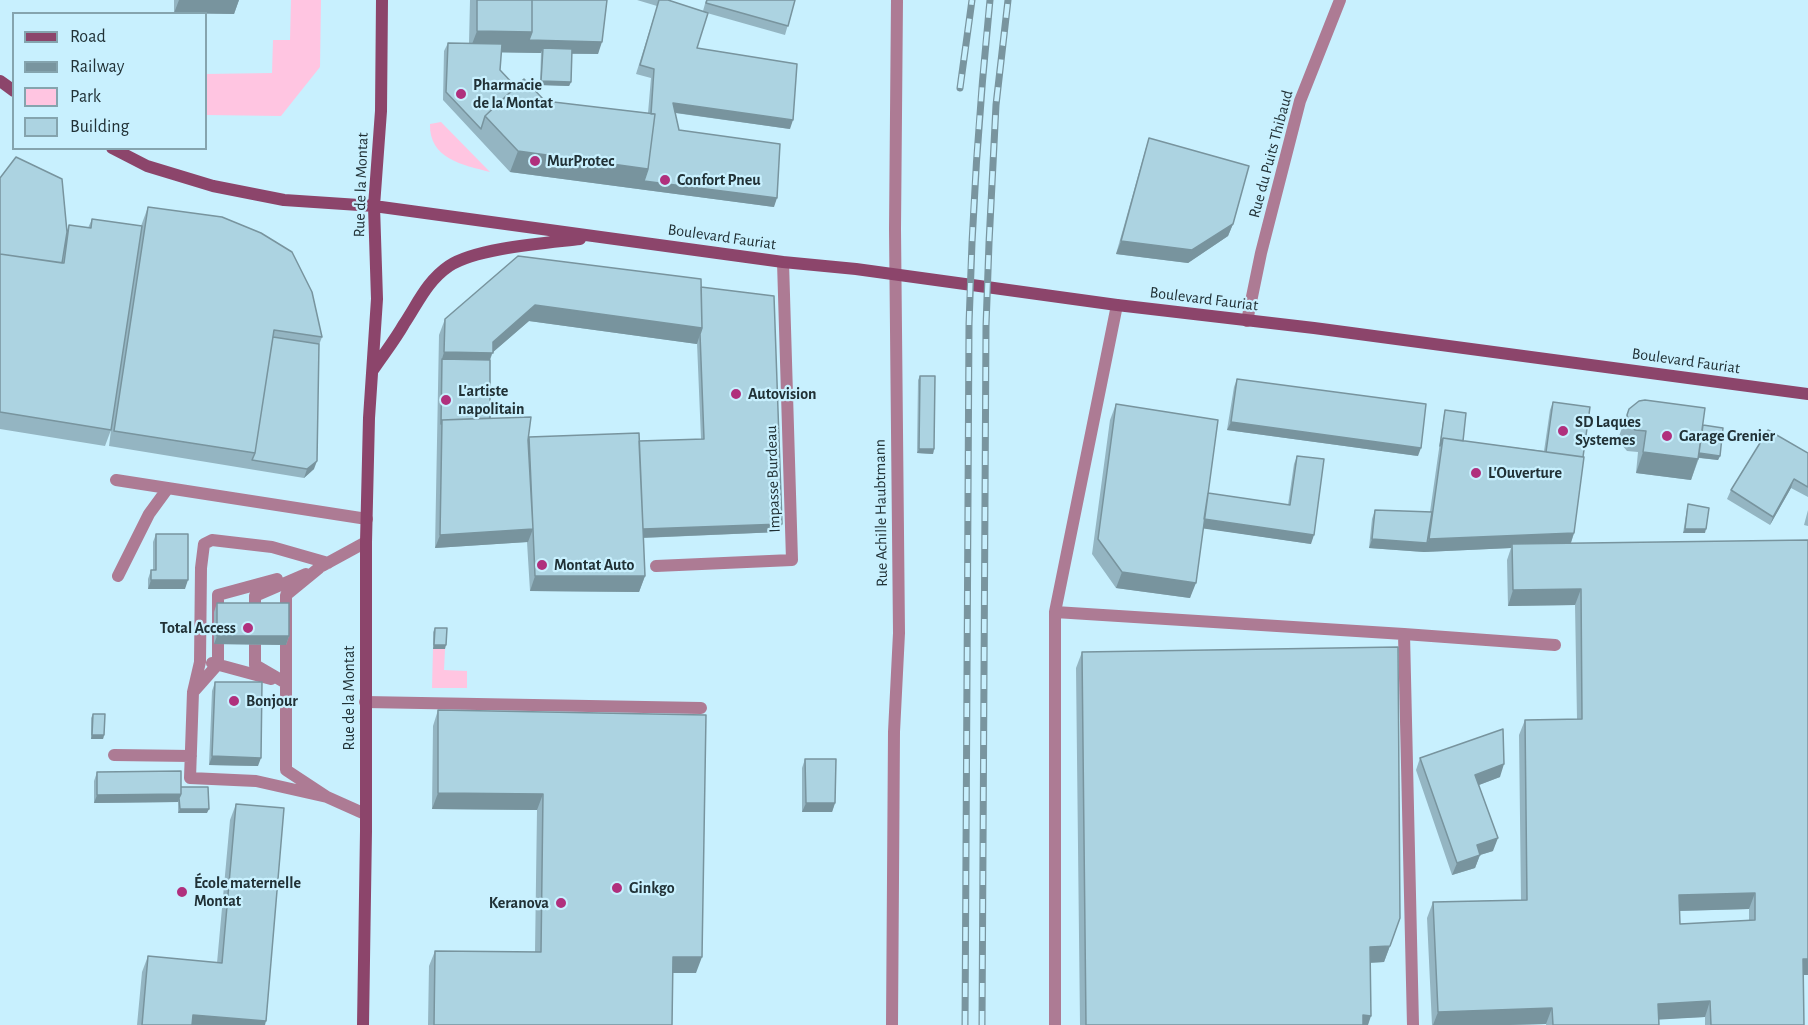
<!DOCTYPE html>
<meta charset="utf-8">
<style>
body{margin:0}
#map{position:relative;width:1808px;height:1025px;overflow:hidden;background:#c8f0fe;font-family:"Alegreya Sans",sans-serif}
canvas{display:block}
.legend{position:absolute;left:12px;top:12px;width:195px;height:138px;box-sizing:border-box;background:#c8f0fe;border:2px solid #85a4ae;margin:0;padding:8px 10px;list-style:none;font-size:18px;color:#213136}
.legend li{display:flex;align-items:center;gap:12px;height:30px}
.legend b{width:30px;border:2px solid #85a4ae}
</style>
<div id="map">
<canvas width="1808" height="1025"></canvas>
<ul class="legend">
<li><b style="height:8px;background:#8c456b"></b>Road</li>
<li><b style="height:8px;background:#79959f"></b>Railway</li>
<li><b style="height:16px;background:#ffc5e1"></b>Park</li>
<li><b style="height:16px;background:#acd3e1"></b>Building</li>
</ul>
</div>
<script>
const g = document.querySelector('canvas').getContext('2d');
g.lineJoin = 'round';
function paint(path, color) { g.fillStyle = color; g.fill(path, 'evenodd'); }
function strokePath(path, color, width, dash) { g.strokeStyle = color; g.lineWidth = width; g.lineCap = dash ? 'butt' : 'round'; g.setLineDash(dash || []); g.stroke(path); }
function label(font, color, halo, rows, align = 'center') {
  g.font = font + ' "Alegreya Sans",sans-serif'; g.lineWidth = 4.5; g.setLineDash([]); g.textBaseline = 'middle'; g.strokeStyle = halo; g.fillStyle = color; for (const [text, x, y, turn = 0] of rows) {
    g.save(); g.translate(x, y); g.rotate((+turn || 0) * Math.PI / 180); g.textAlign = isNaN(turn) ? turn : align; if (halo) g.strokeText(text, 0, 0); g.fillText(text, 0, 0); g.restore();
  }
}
const green = new Path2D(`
 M291 0H321L320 67 281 116 206 115V74L272 73 273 40H290Z
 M441 122 490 172C463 165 429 159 430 124Z
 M433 649H445L444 670 467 671V688H432Z`);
const service = new Path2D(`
 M116 480 367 519
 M322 566 366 542
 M656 566 792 560 783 262
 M319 568 286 595V770L327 797 365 814
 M118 576 149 514 168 488
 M1055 612 1404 634 1413 1025
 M1404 634 1555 645
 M212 663 271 679
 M286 683 255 665V596L306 574
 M195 690 218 664V595L277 579
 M365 702 701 708
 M114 755 191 756
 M327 797 256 781 190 778 193 692 200 662 201 568 204 544 212 540 272 547 328 563
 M1055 1025V612L1117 305`);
const minor = new Path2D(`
 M1247 321 1261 253 1300 101 1340 0
 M892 1025 894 732 899 633 895 229 897 0`);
const secondary = new Path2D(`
 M0 81 14 91
 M112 148 147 166 213 186 284 200 374 206 783 262 856 269 1117 305 1314 328 1808 394
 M373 370C383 355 395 340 404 324 418 303 427 281 449 266 476 248 546 243 580 239
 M363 1025 366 831V542L369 418 377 299 374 206 381 111 382 0`);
const rail = new Path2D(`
 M960 88 972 0
 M965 1025 969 324C972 215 979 108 990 0
 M982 1025 986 326 989 243 996 105 1008 0`);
const wall = new Path2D(`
 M174 0H239L234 14 174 13Z
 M470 0H607L598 54H572L571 82 569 86 540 85 541 53 501 52 500 70 516 87 545 101 648 113 651 78 636 74 659 0 703 11 706 0H795L785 35 707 13 697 48 790 129 675 113 679 130 774 207 510 172 443 100 444 51 448 43H469Z
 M637 0H659L657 6Z
 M1149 138 1233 224 1228 236 1188 263 1116 254 1145 151Z
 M0 178 67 232 69 225 88 228 92 219 141 226 148 207 322 337 319 345 314 469 304 478 109 446 111 430 105 446 0 429Z
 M701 287 779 532 643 538 645 576 639 592 530 591 527 542 435 548 439 335 445 319ZM529 321 697 344V343L701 439 639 441 529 437 528 440 490 418V360L493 352Z
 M920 376 934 449 933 454 917 453 918 380Z
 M1237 379 1418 456 1227 430 1234 387Z
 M1553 402 1583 457 1574 533 1571 543 1803 975 1804 1025H1705V1017L1658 1019 1659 1025H1546V1024L1509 1025H1432L1427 918 1433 902 1521 900 1519 735 1525 720 1577 719 1575 605 1508 606 1507 560 1511 548 1424 552 1369 548 1372 519 1375 510 1430 512 1444 414 1445 410 1463 441 1544 451 1550 410ZM1749 909V921L1680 924V911Z
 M1116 404 1208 493 1288 505 1294 464 1297 456 1311 544 1203 528 1190 598 1116 588 1092 554 1110 420Z
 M1629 409 1703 425 1720 456 1718 460 1699 458 1691 480 1636 473 1638 452 1627 451 1622 445 1619 436Z
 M1808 453V497L1791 488 1770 525 1727 499 1731 490Z
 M1688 504 1705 533H1683L1687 509Z
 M1808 510V526L1804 525Z
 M156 534 185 589H148V579L151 570H153V542Z
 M217 603 289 636 286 645 214 644V612Z
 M435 628 445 649H433V632Z
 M1082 652 1400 918 1384 962 1370 963 1368 1025H1080L1076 668Z
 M215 682 258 766 209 765 212 691Z
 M438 710 706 715 696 973H673L672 1025H428L429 966 435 951 535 952 537 810 432 809 433 726Z
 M93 714 104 735 103 739H91V718Z
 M1420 758 1500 777 1479 785 1493 851 1480 855 1475 868 1452 875 1416 770Z
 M805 759 835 803 832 812H802V768Z
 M97 772 181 787 207 813H178V802L94 803V781Z
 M236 804 265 1025H137L142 972 148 956 217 963 230 820Z`);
const shadedWall = new Path2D(`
 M179 0H239L234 14 174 13Z
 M477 31 532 32 602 42 598 54 543 53V48L541 53 469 52Z
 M541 81 571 82 569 86 540 85Z
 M673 103 793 120 790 129 670 112Z
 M518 151 648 169 777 198 774 207 510 172Z
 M1233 224 1228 236 1188 263 1116 254 1121 241Z
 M535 305 702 328 697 344 529 321 492 353 487 369 442 359 444 352 493 342Z
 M1231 422 1421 448 1418 456 1227 430Z
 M919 449H934L933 454 917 453Z
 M1643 452 1698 459 1691 480 1636 473Z
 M1695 453 1720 456 1718 460 1693 457Z
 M317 461 314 469 304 478 307 469Z
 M1794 479 1791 488 1770 525 1773 517Z
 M1203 519 1314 535 1311 544 1200 528Z
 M782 524 779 532 637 538 640 529Z
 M533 529 528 542 435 548 440 535Z
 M1685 529H1706L1705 533H1683Z
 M1574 533 1570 545 1512 544 1511 548 1424 552 1369 548 1372 539 1427 543 1429 539Z
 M1122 572 1196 583 1190 598 1116 588Z
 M535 576H645L639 592 530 591Z
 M151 580H188L185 589H148Z
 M1581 589 1575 605 1508 606 1513 590Z
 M217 636H289L286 645 214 644Z
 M434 645H446L445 649H433Z
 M92 735H104L103 739H91Z
 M212 756 261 758 258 766 209 765Z
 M1504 764 1500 777 1471 788 1475 775Z
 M438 793 543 794 537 810 432 809Z
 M181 794 178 802 94 803 97 795Z
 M806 803H835L832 812H802Z
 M180 809H209L207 813H178Z
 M1498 838 1493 851 1480 855 1475 868 1452 875 1457 863 1477 845Z
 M1755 893 1749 909 1674 911 1679 895Z
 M1390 946 1384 962 1364 963 1370 947Z
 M673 957H702L696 973H667Z
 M1803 959H1808V975H1797Z
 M1710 1001 1705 1017 1652 1020 1658 1004Z
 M1552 1008 1546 1024 1509 1025H1433L1438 1012Z
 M193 1015 266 1021 265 1025H189Z
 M1363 1015 1371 1016 1368 1025H1360Z`);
const building = new Path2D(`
 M477 0H532V32L477 31Z
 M532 0H607L602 42 529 40 532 32Z
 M659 0H668L708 13 697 48 797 64 793 120 673 103 679 130 780 144 777 198 644 181 648 169 655 114H651L654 69 640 65Z
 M707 0H795L788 26 706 3Z
 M448 43 502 44 500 70 516 87 485 116 481 129 446 92Z
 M543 48 572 49 571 82 541 81Z
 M524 79 545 101 655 114 648 169 518 151 485 116Z
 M1149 138 1249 166 1233 224 1192 250 1121 241Z
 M16 157 62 179 67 232 62 263 0 254V178Z
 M148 207 222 217 261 233 292 252 312 292 322 337 274 330 255 453 114 431Z
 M92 219 142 226 111 430 0 412V254L64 263 69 225 91 228Z
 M518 256 701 279 702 328 535 305 493 342V353L444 352 445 319Z
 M701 287 774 296 782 524 643 529 639 441 704 439 700 334 702 328Z
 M273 337 319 344 317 461 307 469 252 460 255 453Z
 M442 359 490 360V418L442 420 441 424Z
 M920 376H935L934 449H919Z
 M1237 379 1426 404 1421 448 1231 422Z
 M1645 400 1705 408 1698 459 1643 452 1646 431 1635 430 1630 424 1627 415 1629 409 1639 401Z
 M1553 402 1590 407 1583 457 1546 452Z
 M1116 404 1218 420 1196 583 1122 572 1098 539Z
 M1445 410 1466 413 1463 441 1443 438 1440 446Z
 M531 417 528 440 533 529 440 535 442 420Z
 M1703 425 1723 428 1720 456 1699 453Z
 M1768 430 1808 453V487L1794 479 1773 517 1731 490Z
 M639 433 645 576H535L529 437Z
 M1443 438 1584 457 1574 533 1429 539Z
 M1297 456 1324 459 1314 535 1204 519 1208 493 1290 505Z
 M1688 504 1709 508 1706 529H1685Z
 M1375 510 1432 512 1427 543 1372 539Z
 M156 534H188V580H151V570H156Z
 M1808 540V959H1803L1804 1025H1711L1710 1001 1658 1004 1659 1025H1553L1552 1008 1438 1012 1433 902 1527 900 1525 720 1582 719 1581 589 1513 590 1512 544ZM1755 893V920L1680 924 1679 895Z
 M217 603H289V636H217Z
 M435 628H447L446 645H434Z
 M1398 647 1400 918 1390 946 1370 947 1371 1016 1363 1015V1025H1086L1082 652Z
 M215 682H262L261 758 212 756Z
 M438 710 706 715 702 957H673L672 1025H434L435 951 541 952 543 794 438 793Z
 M93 714H105L104 735H92Z
 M1503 729 1504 764 1475 775 1498 838 1477 845 1480 855 1457 863 1420 758Z
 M805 759H836L835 803H806Z
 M181 771V794L97 795V772Z
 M181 787H208L209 809H180L179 798 181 794Z
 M236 804 284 808 266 1021 193 1015 192 1025H142L148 956 222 963Z`);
const markers = [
 [461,94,6,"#b0307d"],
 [535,161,6,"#b0307d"],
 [665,180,6,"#b0307d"],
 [736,394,6,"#b0307d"],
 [446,400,6,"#b0307d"],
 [1563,431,6,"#b0307d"],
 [1667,436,6,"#b0307d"],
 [1476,473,6,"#b0307d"],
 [542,565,6,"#b0307d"],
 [248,628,6,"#b0307d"],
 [234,701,6,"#b0307d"],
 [617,888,6,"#b0307d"],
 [182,892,6,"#b0307d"],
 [561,903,6,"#b0307d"]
];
const poiNames = [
 ["Pharmacie",473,85],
 ["de la Montat",473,103],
 ["MurProtec",547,161],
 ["Confort Pneu",677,180],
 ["L'artiste",458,391],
 ["napolitain",458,409],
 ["Autovision",748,394],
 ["SD Laques",1575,422],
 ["Systemes",1575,440],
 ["Garage Grenier",1679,436],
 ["L'Ouverture",1488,473],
 ["Montat Auto",554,565],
 ["Total Access",236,628,"right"],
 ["Bonjour",246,701],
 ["École maternelle",194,883],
 ["Montat",194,901],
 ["Ginkgo",629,888],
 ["Keranova",549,903,"right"]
];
const streetNames = [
 ["Rue du Puits Thibaud",1271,154,-75],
 ["Rue de la Montat",361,185,-88],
 ["Boulevard Fauriat",722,237,8],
 ["Boulevard Fauriat",1204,299,7],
 ["Boulevard Fauriat",1686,361,8],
 ["Impasse Burdeau",773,479,-92],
 ["Rue Achille Haubtmann",881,513,-91],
 ["Rue de la Montat",349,698,-90]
];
paint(green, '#ffc5e1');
strokePath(service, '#ad7b94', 12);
strokePath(minor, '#ad7b94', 12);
strokePath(secondary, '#8c456b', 12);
strokePath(rail, '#79959f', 7);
strokePath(rail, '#c8f0fe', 4.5, [14]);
paint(wall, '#94b5c2');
paint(shadedWall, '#78949e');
paint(building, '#acd3e1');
strokePath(building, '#78949e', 1.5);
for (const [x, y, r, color] of markers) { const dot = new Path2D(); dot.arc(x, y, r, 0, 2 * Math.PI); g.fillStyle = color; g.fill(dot); strokePath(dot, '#c8f0fe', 2); }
label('bold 16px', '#213136', '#c8f0fe', poiNames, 'left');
label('16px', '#213136', '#c8f0fe', streetNames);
</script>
